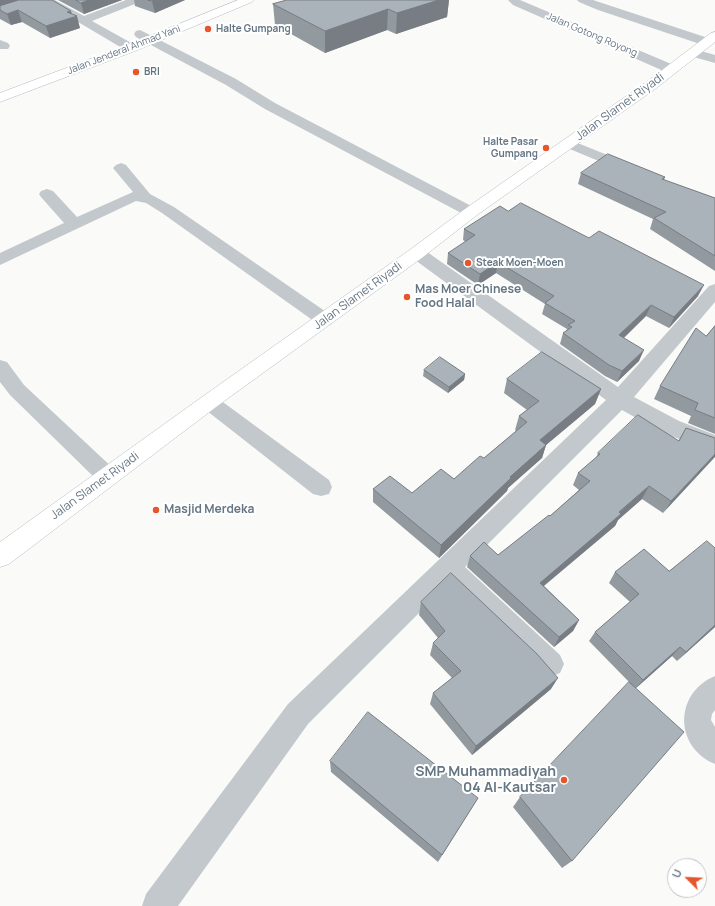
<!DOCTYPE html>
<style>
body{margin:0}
#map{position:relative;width:715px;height:906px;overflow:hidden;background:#fafaf8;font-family:Manrope,sans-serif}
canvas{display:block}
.north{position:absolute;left:667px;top:858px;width:40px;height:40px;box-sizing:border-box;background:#fff;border:1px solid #c1c8cd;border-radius:50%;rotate:294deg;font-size:11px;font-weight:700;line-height:16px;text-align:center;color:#657683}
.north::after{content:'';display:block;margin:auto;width:14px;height:18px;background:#e4572e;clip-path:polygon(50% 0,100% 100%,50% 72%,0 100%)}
</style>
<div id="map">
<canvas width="715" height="906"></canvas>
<div class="north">U</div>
</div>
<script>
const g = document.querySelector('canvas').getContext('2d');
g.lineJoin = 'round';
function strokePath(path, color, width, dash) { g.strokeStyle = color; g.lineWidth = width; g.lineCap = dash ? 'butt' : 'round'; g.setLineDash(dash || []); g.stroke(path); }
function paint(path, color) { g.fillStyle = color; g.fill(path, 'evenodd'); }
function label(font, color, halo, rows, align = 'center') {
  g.font = font + ' Manrope,sans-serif'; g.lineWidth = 4; g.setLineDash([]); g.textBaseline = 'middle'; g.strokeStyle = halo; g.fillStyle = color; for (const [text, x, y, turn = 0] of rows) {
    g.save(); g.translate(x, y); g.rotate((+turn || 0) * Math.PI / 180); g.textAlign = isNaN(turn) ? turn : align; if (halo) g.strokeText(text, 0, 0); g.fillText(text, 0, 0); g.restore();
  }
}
const street = new Path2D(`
 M41 0H55L84 16 126 0H142L140 2 92 21 135 45 137 48 135 51H127Z
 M508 0H520L676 66 677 69 676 72H666L513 5Z
 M577 0H593L711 39 713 42 711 45H703L598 10 579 2Z
 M140 30 236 79 275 103 477 209 479 212 477 215 471 217 465 215 265 109 226 85 136 37 134 34 136 31Z
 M0 40 8 43 10 46 8 49H0Z
 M694 49 715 55V63L690 56 688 53 690 50Z
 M570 140 635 166 638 169 635 172 630 174 625 172 565 147 563 144 565 141Z
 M121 163 126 165 150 194 174 207 332 316 334 320 332 324 325 326 318 324 162 213 146 203 136 201 0 265V253L64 223 41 197 39 194 41 191 47 189 53 191 77 217 133 192 113 168 116 165Z
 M417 248 423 249 618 387 709 286 715 284V302L634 397 679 421 715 435V452L663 433 622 410 465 567 560 655 564 664 560 673 550 677 540 673 448 584 308 724 178 906H142L146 894 288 704 606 400 411 257 408 253 411 249Z
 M0 360 7 362 24 385 116 471 119 477 116 483 108 486 100 483 10 395 0 382Z
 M209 394 216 397 329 480 332 487 329 494 321 496 313 494 202 407 199 402 202 397Z
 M715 676V710L712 714 711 720 715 727V764C674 747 674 693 715 676Z`);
const primary = new Path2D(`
 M715 32V42L655 89 477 215 423 257 216 407 9 564 0 567V542L202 397 411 249 465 209 645 83 711 33Z`);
const highway = new Path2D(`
 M238 0H254L252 2 135 51 0 102V93L127 45Z`);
const wall = new Path2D(`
 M0 0 72 14 80 28 50 38 22 22 11 25 0 19Z
 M58 0H122L84 14Z
 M134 0H185L155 13 135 6Z
 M287 0H449L447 17 396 34 387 30 325 53 275 25 273 4Z
 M581 173 665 177 664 180 715 198V271L650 229 653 219 578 184Z
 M508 211 698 296 669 328 646 316 624 338 639 361 617 382 605 376 560 344 563 333 566 331 567 329 542 314 545 304 496 273 478 285 447 264 448 253 466 242 463 240 464 229Z
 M715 326V434L688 423 691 416 654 399 660 386 706 336Z
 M424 370 465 374 464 380 448 393 423 376Z
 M507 379 601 389 595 404 546 445 542 458 508 488 507 491 439 558 373 502V489L412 493 454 479 484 458 516 431 515 430 519 416 527 410 504 393Z
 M686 428 715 438 663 513 642 499 618 520 615 526 544 586 579 620 573 631 554 647 467 567 470 556 498 555 550 516 579 490 573 485 578 473 596 458 598 453 679 440Z
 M715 548V627L677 661 672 656 636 688 572 861 562 868 513 807 520 797 629 682 589 641 595 632 630 602 609 583 615 572 669 571Z
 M421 602 551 689 472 755 430 704 433 693 452 678 430 655 433 643 438 638 419 615Z
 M330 761 478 798 438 862 331 772Z`);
const shadedWall = new Path2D(`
 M0 0H26L0 9Z
 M89 0H122L84 14 81 3Z
 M156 0H185L155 13 152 1Z
 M439 0H449L447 17 396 34 397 13Z
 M388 9 387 30 325 53V31Z
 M18 10 22 22 11 25 7 14Z
 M71 11 73 18 77 16 80 28 50 38 46 26 67 12Z
 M498 262 496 273 478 285 480 274Z
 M704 285 698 296 669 328 674 317Z
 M651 305 646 316 615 346 619 335Z
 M644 350 639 361 617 382 622 371Z
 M465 374 464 380 448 393 449 387Z
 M601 389 595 404 546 445 542 458 508 488 507 491 439 558 441 545 510 477 540 440Z
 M715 454V457L663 513 671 501Z
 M649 486 642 499 618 520 615 526 535 593 540 583Z
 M579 620 573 631 554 647 559 637Z
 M715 625V627L677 661 686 652Z
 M680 647 672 656 635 689 643 680Z
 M558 678 551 689 472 755 476 746Z`);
const building = new Path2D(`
 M19 0H52L71 11 67 12 77 16 46 26 18 10 7 14 0 10V6Z
 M76 0H89L81 3Z
 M148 0H156L152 1Z
 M287 0H439L397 13 388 9 325 31 273 4Z
 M608 154 665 177 662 179 715 198V256L654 218 666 212 581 173Z
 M521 203 589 238 599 231 704 285 674 317 651 305 619 335 644 350 622 371 609 365 563 333 572 327 568 325 575 321 545 303 554 296 498 262 480 274 448 253 475 235 464 229 500 206 508 211Z
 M715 326V418L695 410 698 403 660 386 696 328 706 336Z
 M542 352 601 389 540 440 546 445 510 477 511 478 441 545 373 489 390 476 412 493 441 469 454 479 480 456 484 458 527 422 519 416 539 401 507 379Z
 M440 357 465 374 449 387 424 370Z
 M638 415 679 441 686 428 715 438V454L671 501 649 486 619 512 621 514 540 583 579 620 559 637 470 556 484 542 498 555 549 515 550 516 590 481 578 473 600 454 598 453Z
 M707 541 715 548V625L686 652 680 647 643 680 595 632 639 594 615 572 644 549 669 571Z
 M451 573 537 654 558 678 476 746 433 693 461 671 433 643 445 631 421 602Z
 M629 682 684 732 572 861 520 797Z
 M368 712 478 798 442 855 330 761Z`);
const markers = [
 [208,29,4,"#e4572e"],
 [136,72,4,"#e4572e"],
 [546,148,4,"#e4572e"],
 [468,263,4,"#e4572e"],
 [407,297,4,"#e4572e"],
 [156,510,4,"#e4572e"],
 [564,780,4,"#e4572e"]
];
const farPoinames = [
 ["Halte Gumpang",216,29],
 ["BRI",144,72],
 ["Halte Pasar",538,142,"right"],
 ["Gumpang",538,154,"right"],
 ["Steak Moen-Moen",476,263]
];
const farStreetnames = [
 ["Jalan Gotong Royong",592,35,23],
 ["Jalan Jenderal Ahmad Yani",124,50,-21]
];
const streetNames = [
 ["Jalan Slamet Riyadi",620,107,-36],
 ["Jalan Slamet Riyadi",358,296,-36],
 ["Jalan Slamet Riyadi",95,486,-36]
];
const poiNames = [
 ["Mas Moer Chinese",415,290],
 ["Food Halal",415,304],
 ["Masjid Merdeka",164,510]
];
const nearPoinames = [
 ["SMP Muhammadiyah",556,772],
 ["04 Al-Kautsar",556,788]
];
strokePath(primary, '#b5babe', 1);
strokePath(highway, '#b4b9bd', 1);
paint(street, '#c3c8cc');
paint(primary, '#fff');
paint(highway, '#fff');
paint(wall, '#929a9f');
paint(shadedWall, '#777d82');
paint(building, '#aab3b9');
strokePath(building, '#777d82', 1);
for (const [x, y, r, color] of markers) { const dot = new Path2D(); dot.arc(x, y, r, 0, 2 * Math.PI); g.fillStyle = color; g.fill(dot); strokePath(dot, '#fff', 1.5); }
label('bold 10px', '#657683', '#fff', farPoinames, 'left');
label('10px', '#657683', '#fff', farStreetnames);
label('12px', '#657683', '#fff', streetNames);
label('bold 12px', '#657683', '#fff', poiNames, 'left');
label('bold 14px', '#657683', '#fff', nearPoinames, 'right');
</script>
